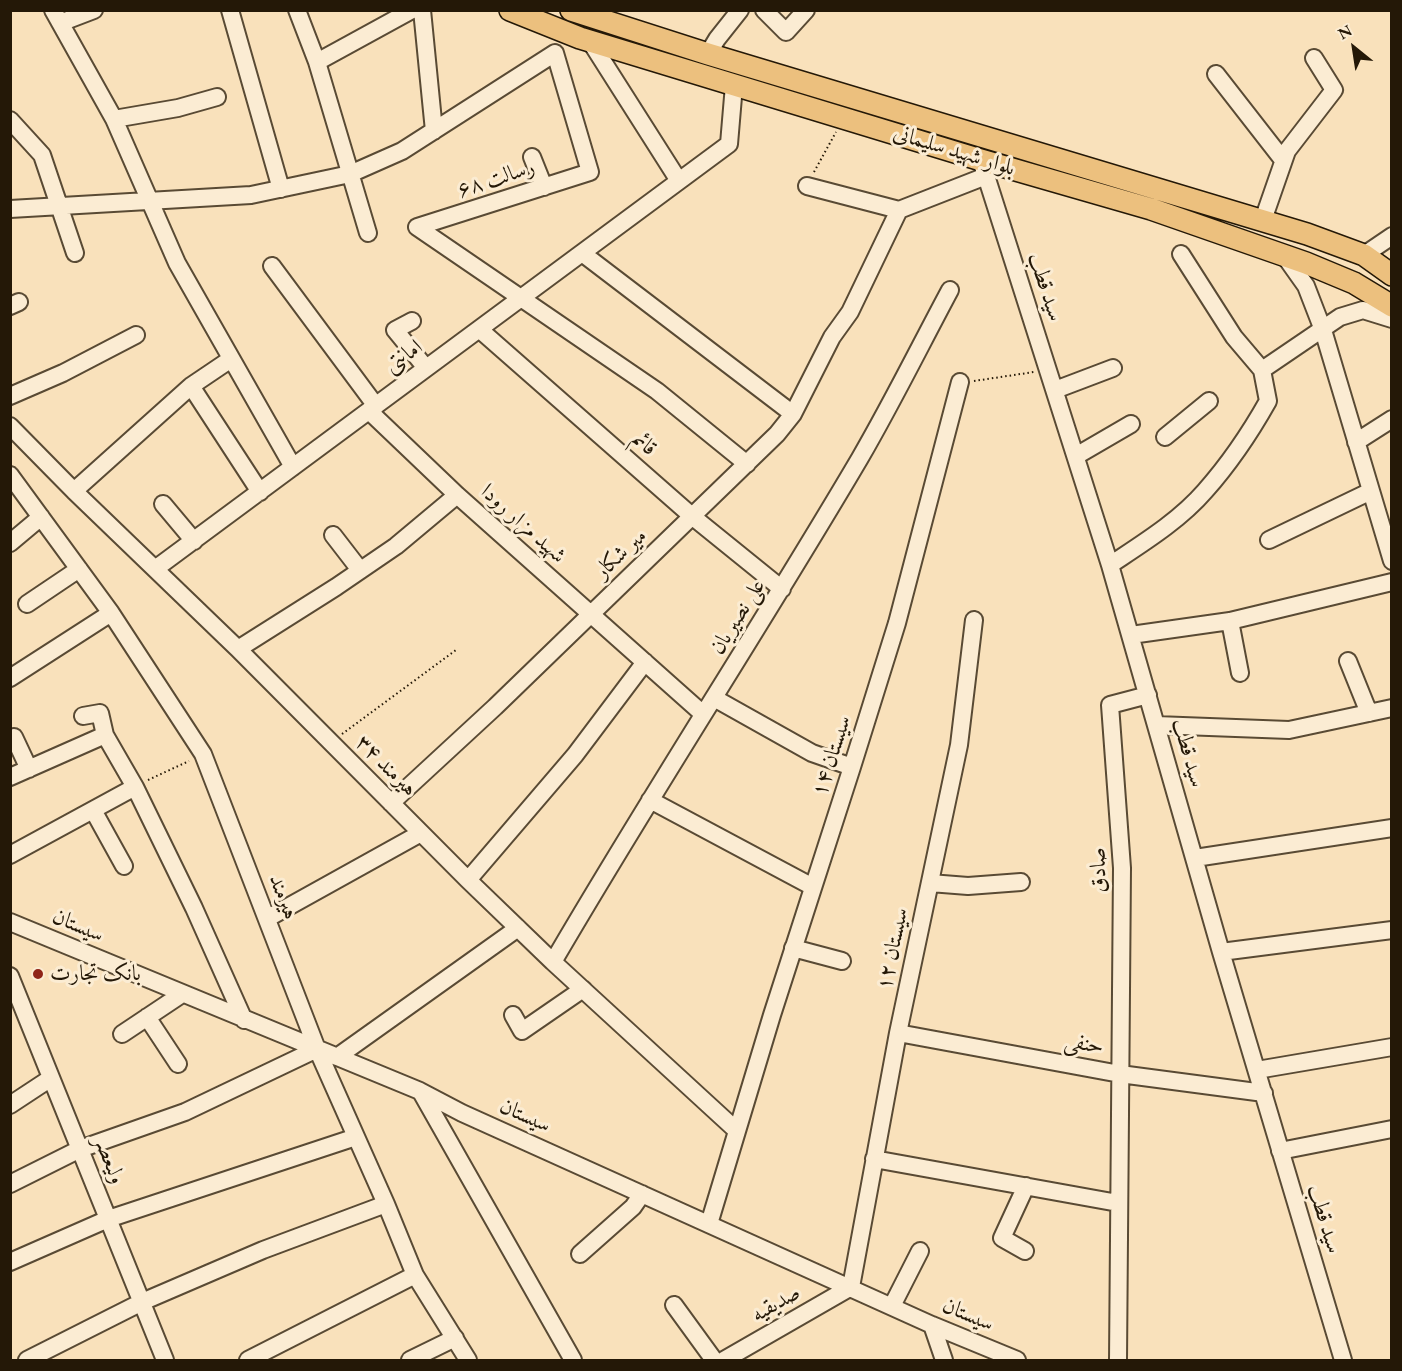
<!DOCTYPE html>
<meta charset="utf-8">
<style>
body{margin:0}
#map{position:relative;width:1402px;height:1371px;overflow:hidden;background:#f9e1bb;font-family:"EB Garamond",serif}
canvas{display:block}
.frame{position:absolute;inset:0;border:12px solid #241807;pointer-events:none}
.north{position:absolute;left:1324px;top:18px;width:60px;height:60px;-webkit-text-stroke:4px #fbecd3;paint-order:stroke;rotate:330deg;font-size:16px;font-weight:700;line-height:24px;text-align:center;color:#241807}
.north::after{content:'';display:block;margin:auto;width:21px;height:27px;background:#241807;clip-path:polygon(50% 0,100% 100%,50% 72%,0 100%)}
</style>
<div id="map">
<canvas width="1402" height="1371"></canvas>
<div class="frame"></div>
<div class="north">N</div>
</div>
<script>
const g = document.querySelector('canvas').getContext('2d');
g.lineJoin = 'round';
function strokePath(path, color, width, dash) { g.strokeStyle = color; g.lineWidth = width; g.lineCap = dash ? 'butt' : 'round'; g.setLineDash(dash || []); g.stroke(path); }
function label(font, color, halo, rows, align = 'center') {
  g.font = font + ' "EB Garamond",Amiri,serif'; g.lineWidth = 6; g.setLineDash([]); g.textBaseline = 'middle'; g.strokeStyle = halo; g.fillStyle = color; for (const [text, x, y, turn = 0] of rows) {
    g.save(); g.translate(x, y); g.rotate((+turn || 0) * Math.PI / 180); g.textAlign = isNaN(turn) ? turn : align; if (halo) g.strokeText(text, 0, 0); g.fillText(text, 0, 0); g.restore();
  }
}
const path = new Path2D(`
 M814 172 836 132
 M974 381 1034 372
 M342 734 456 650
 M148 780 189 761`);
const minor = new Path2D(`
 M53 10 114 119 177 263 293 467
 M230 10 281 189
 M297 10 317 62 368 233
 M422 10 434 131
 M764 10 786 32 806 10
 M60 23 94 10
 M590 41 679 181
 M708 54 717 39 740 10
 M317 62 412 10
 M1216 74 1283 160
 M114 119 178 108 217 97
 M10 120 42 155 75 253
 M532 157 544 187
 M981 160 1110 565 1221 952 1343 1360
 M807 186 899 210
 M10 209 251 195 350 174 402 151 555 53 590 172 417 227 657 391 747 464
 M1263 220 1287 151 1334 90 1314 58
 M582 253 793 414
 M1181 254 1234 337 1262 370
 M1284 255 1306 286 1323 330 1392 561
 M1364 255 1392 236
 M272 266 376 406
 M10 306 19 302
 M412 321 395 330 426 368
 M479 329 693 517 782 589
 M191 386 260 492
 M1055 390 1113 368
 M10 396 63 373 136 335
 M369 411 457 495 703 714
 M10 426 74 491 238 649 468 880 553 962 736 1130
 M1165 437 1209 401
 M1356 442 1392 419
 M1076 456 1131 424
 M10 475 111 613 203 754 317 1049 386 1204 415 1275 468 1360
 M74 491 191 386 231 359
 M163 504 194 541
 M333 535 360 570
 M1269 540 1371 491
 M10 543 41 517
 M1110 565C1143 543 1179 521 1205 491 1229 464 1250 433 1268 401L1262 370 1340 317 1363 310 1392 319
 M155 569 729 144 734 85
 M27 604 79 569
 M1230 621 1240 673
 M1131 635 1230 621 1392 582
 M238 649 336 587 396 546 457 495
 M1348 661 1369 713
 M10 678 111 613
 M714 698 812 753 852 767
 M83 716 100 713 105 735 135 787 194 908 244 1020
 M1156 725 1289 730 1392 708
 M14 737 29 769
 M10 777 105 735
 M650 800 813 887
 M391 803 495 707 777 434 793 414 832 337 850 312 899 210 986 176
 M93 810 124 866
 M10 855 135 787
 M1195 858 1392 828
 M468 880 575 755 645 662
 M930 883 968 886 1021 882
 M268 918 421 833
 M10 922 420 1091 462 1113 932 1325 1017 1360
 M793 948 842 961
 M1221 952 1392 930
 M553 962C652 792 760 628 860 458 892 403 920 346 950 290
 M10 976 165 1360
 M513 1015 522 1031 583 989
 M147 1017 178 1064
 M898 1033 1120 1074 1264 1093
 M122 1034 182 994
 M337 1057 518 928
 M1257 1070 1392 1047
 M421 1092 573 1360
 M10 1105 51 1078
 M1280 1151 1392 1129
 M874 1159 1118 1203
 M10 1184 80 1149 185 1112 317 1049
 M709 1224 772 1015 852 767 897 623 960 382
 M1025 1251 1002 1238 1026 1186
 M580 1254 633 1207 642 1194
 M10 1262 108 1219 356 1137
 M674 1305 714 1360
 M892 1306 920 1251
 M932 1325 944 1360
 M27 1360 142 1302 263 1250 386 1204
 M248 1360 415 1275
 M410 1360 455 1338
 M724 1360 851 1287 898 1033 959 745 974 620
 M1118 1360 1122 868 1110 705 1148 695`);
const major = new Path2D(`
 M510 10 580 38 981 160 1151 209 1306 263 1354 283 1392 306
 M571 10 708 54 1307 234 1364 255 1392 275`);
const markers = [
 [38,974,6,"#8f2418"]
];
const streetNames = [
 ["بلوار شهید سلیمانی",954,151,17],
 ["رسالت ۶۸",496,179,-18],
 ["سید قطب",1045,287,72],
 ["امانتی",404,357,-37],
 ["قائم",644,444,41],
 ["شهید مزار رودا",523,524,42],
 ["میر شکار",621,554,-43],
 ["علی نصیریان",738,617,-58],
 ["سید قطب",1188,753,74],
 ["سیستان ۱۴",832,756,-72],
 ["هیرمند ۳۴",386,766,45],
 ["صادق",1099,870,-92],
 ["هیرمند",283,897,69],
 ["سیستان",78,926,23],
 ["سیستان ۱۲",893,949,-78],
 ["حنفی",1084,1044,10],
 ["سیستان",525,1116,24],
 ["ولیعصر",109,1160,68],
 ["سید قطب",1324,1219,73],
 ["صدیقیه",776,1304,-30],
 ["سیستان",968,1315,23]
];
const poiNames = [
 ["بانک تجارت",50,974]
];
strokePath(minor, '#594a34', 20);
strokePath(major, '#241807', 24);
strokePath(path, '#241807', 2, [1.5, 3]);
strokePath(minor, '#fbecd3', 16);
strokePath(major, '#ecc07e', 21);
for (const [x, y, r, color] of markers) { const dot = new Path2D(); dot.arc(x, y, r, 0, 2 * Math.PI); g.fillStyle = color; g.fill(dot); strokePath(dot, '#fbecd3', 2); }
label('22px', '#241807', '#fbecd3', streetNames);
label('22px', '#241807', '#fbecd3', poiNames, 'left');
</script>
